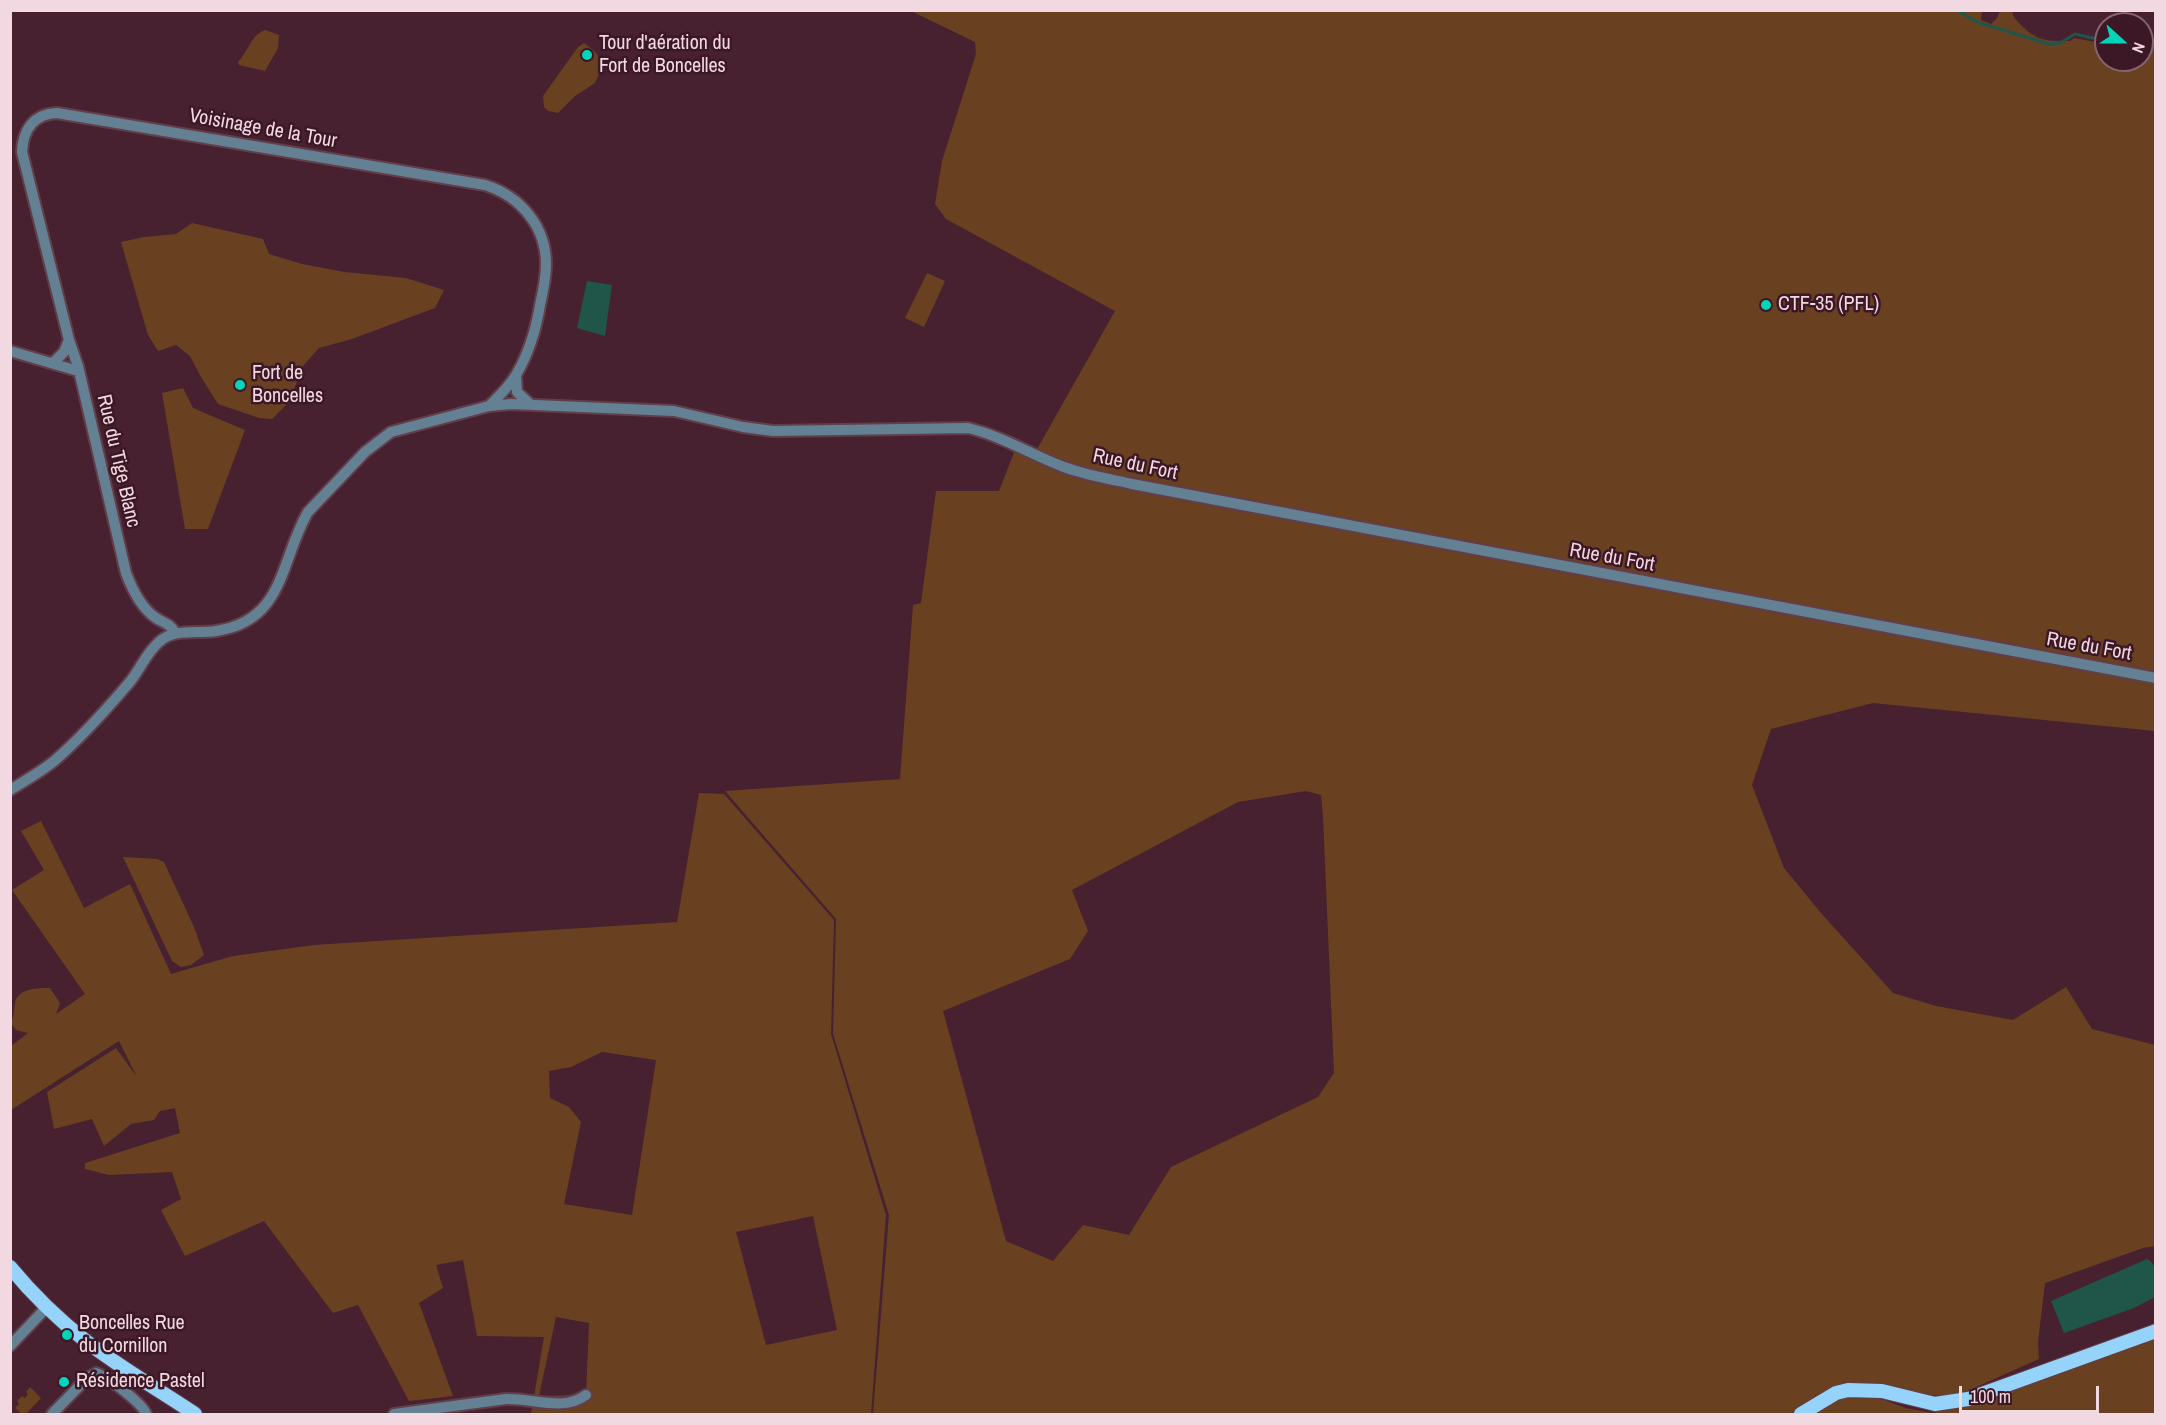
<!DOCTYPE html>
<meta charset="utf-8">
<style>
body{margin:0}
#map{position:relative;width:2166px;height:1425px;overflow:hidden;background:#47212f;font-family:"Archivo Narrow",sans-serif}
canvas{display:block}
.frame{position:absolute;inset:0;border:12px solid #f2d8e0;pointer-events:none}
.north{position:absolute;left:2094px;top:12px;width:60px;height:60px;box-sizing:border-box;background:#3c1725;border:2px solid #856470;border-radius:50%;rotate:111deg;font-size:16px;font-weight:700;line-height:24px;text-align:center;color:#f2d8e0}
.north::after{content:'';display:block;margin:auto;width:21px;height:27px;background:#00d5b7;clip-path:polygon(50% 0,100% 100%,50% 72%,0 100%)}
.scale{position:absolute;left:1959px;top:1386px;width:140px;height:27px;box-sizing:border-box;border:3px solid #f2d8e0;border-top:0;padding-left:8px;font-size:18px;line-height:21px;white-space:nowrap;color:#f2d8e0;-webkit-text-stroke:4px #3c1725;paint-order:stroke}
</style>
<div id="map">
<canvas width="2166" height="1425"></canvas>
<div class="frame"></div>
<div class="north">N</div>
<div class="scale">100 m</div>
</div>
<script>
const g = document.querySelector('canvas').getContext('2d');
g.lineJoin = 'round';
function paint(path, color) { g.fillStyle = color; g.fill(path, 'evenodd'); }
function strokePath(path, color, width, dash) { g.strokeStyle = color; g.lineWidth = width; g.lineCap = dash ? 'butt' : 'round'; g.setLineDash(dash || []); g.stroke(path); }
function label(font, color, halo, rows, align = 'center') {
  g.font = font + ' "Archivo Narrow",sans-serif'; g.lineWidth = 5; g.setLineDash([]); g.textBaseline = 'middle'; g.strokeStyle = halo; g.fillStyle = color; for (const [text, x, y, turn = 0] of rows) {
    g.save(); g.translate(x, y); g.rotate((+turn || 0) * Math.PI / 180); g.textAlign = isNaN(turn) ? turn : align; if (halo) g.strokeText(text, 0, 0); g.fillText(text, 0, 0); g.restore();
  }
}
const green = new Path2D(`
 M1982 10 1981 20 1991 24 1997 18 2000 11 2012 10C2013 18 2017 21 2023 27 2039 42 2049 41 2070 41L2074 38 2106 44V60H2142V40L2155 44V673L1113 476 1067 463 1036 451 1115 311 946 219 935 204 942 161 976 54 975 42 911 11Z
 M265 30 279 35 278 48 265 71 239 65 238 62C248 52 251 35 265 30Z
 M584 43C603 57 605 62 595 83L575 96 558 113 548 111 544 107 543 96 578 47Z
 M192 223 263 239 269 254 302 264 344 272 406 278 444 290 435 308 352 339 319 348 303 366 289 402 272 419 259 418 218 404 201 377 190 356 176 345 158 351 148 335 121 242 144 237 176 234Z
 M927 273 945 281 924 327 905 318Z
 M183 388 193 408 245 430 208 529H185L162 393Z
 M1015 450 1063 471 1530 566 2155 684V731L1873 703 1771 729 1752 785 1784 868 1821 913 1893 993 1936 1006 2013 1020 2066 987 2092 1029 2155 1045V1246L2143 1248 2045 1283 2038 1342 2039 1359 1956 1396 1928 1395 1870 1383H1855L1836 1387 1790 1414H873L889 1215 833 1034 836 919 725 791 900 779 913 605 921 603 936 491H999ZM1306 791 1321 795 1323 816 1334 1073 1318 1097 1171 1167 1129 1235 1083 1225 1053 1261 1006 1241 943 1011 1070 959 1088 931 1072 890 1238 802Z
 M699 793 724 794 834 920 831 1034 886 1215 871 1414H531L544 1337 477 1336 463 1260 436 1265 443 1288 419 1303 453 1396 409 1401 358 1305 333 1313 264 1221 185 1256 161 1210 181 1199 172 1172 109 1175 85 1169V1163L180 1133 175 1108 160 1111 154 1120 131 1124 104 1146 92 1119 54 1129 47 1092 116 1048 137 1077 119 1041 11 1110V1046L28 1033 16 1030 11 1023C14 1016 14 1010 15 1003 18 988 37 988 50 988L60 1003 56 1014 85 994 12 890 44 870 21 831 41 821 84 908 130 884 171 974 233 956 314 945 677 922ZM602 1052 656 1060 632 1215 564 1204 581 1122 569 1107 550 1098 549 1071 571 1067ZM813 1216 837 1330 766 1345 736 1232ZM556 1317 589 1323 586 1395 539 1396Z
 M123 857 157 859 164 862 194 927 204 955 191 965 181 967 172 961Z
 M2155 1337V1414H1810L1843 1396 1876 1397 1906 1408 1932 1413 1957 1408Z
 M30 1387 41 1398 26 1414H22L15 1408 19 1404 17 1401 22 1396 25 1398 28 1394 26 1392Z`);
const water = new Path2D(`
 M587 281 612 285 605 336 577 328Z
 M2147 1259C2160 1265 2156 1285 2155 1297L2134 1308 2064 1333 2051 1301Z`);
const stream = new Path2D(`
 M1957 10 1977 22 2049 44 2060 43 2075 34 2106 41
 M2142 38 2156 41`);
const minor = new Path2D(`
 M10 351 78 371
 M53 363 64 352 69 340
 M516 376 517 392 530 404
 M175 633C171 624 164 623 156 618 141 608 132 589 126 573L78 366 69 340 22 152C23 129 34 114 57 113L485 185C520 196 546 226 546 264 546 278 543 292 540 305 536 330 529 353 516 375 509 387 499 396 489 406
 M10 790C25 781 40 772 53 762 80 739 106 710 129 683 140 670 146 653 159 642 174 628 196 634 216 631 285 621 280 560 308 512L365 452 391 432 489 406 511 404 674 411 743 427 773 431 968 428C1002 436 1032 455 1064 467 1086 475 1109 479 1132 484L2156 678
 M10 1346 47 1307
 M52 1414 87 1378 96 1373C107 1376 143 1404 146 1414
 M394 1414 506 1399C534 1398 563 1412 586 1395`);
const major = new Path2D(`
 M10 1267C33 1295 59 1320 87 1342 121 1368 159 1390 195 1414
 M1801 1414 1836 1393 1848 1390 1882 1391 1935 1404 1968 1399 2156 1331`);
const markers = [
 [587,55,6,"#00d5b7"],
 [1766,305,6,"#00d5b7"],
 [240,385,6,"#00d5b7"],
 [67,1335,6,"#00d5b7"],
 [64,1382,6,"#00d5b7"]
];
const poiNames = [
 ["Tour d'aération du",599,44],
 ["Fort de Boncelles",599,67],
 ["CTF-35 (PFL)",1778,305],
 ["Fort de",252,374],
 ["Boncelles",252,397],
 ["Boncelles Rue",79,1324],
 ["du Cornillon",79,1347],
 ["Résidence Pastel",76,1382]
];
const streetNames = [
 ["Voisinage de la Tour",263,129,10],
 ["Rue du Tige Blanc",118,461,77],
 ["Rue du Fort",1135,465,12],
 ["Rue du Fort",1612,558,10],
 ["Rue du Fort",2089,647,10]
];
paint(green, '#694121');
paint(water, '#20554a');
strokePath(stream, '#20554a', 3);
strokePath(minor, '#623e4b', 14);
strokePath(major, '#623e4b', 16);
strokePath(minor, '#648194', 10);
strokePath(major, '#96d3fa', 14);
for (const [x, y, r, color] of markers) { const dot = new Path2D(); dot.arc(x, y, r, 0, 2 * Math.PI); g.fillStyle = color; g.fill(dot); strokePath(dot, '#3c1725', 2); }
label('20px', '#f2d8e0', '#3c1725', poiNames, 'left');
label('20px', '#f2d8e0', '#3c1725', streetNames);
</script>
